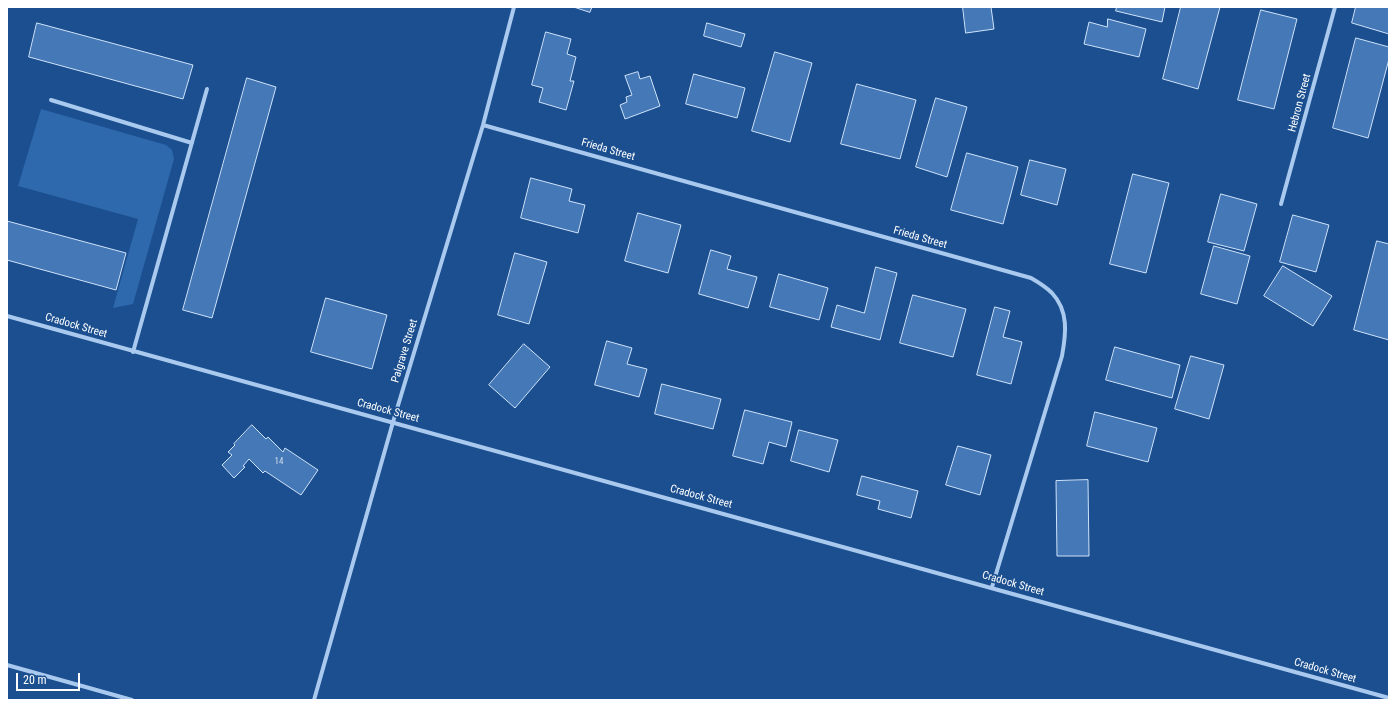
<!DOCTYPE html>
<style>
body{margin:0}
#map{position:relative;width:1396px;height:707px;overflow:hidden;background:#1b4f8f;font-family:"Roboto Condensed",sans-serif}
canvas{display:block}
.frame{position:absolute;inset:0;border:8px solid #fff;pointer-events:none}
.scale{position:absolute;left:16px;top:673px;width:64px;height:18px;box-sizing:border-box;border:2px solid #fff;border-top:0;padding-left:5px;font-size:12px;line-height:14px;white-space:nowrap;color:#fff;-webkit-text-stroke:3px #1b4f8f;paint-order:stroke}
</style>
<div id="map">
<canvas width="1396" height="707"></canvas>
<div class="frame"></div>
<div class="scale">20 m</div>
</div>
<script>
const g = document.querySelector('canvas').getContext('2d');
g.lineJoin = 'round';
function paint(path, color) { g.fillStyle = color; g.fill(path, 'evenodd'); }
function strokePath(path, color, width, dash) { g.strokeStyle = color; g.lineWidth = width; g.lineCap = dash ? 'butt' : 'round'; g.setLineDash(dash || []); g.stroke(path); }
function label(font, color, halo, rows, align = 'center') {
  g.font = font + ' "Roboto Condensed",sans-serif'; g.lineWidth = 3.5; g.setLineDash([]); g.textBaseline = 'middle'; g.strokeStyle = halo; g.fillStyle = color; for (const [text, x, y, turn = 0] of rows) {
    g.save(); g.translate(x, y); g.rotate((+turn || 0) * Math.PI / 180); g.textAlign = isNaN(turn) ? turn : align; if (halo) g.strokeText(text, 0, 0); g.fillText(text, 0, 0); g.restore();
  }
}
const green = new Path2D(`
 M41 109 166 145 172 150 174 159 133 304 113 308 138 219 18 186Z`);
const building = new Path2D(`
 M574 7H592L590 12Z
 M963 7H991L994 29 966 33Z
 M1117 7H1165L1162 22 1116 11Z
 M1181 7H1220L1198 89 1163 79Z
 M1356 7H1389V34L1352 23Z
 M1261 10 1297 19 1274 109 1238 100Z
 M1108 19 1146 29 1139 57 1084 44 1089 22 1107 27Z
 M37 23 193 65 183 99 29 57Z
 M707 23 745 34 741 47 704 36Z
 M546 32 571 39 567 54 576 57 570 81H574L566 110 539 102 543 88 532 85Z
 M1356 38 1389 47V59L1368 138 1333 128Z
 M775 52 812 63 790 142 752 131Z
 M638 72 640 79 650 76 660 106 625 119 620 105 627 102 626 97 632 95 625 76Z
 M694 74 745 88 737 118 686 104Z
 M247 78 276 87 212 318 183 310Z
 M857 84 916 100 900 159 841 144Z
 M936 98 967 107 947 177 916 167Z
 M967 153 1018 167 1003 224 951 210Z
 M1030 160 1066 169 1057 205 1021 195Z
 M1133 174 1169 183 1146 273 1110 264Z
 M531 178 572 189 569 201 585 205 578 233 521 218Z
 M1221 194 1257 204 1244 251 1208 242Z
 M638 213 681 225 668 273 625 261Z
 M1293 215 1329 225 1316 272 1280 262Z
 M7 221 126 253 116 290 7 260Z
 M1377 241 1389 244V340L1354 330Z
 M1214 246 1250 256 1237 304 1201 294Z
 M711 250 731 256 727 269 757 277 748 308 699 294Z
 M515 253 547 262 529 324 498 315Z
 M1283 266 1332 296 1313 326 1264 296Z
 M876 267 897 273 880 340 831 327 837 305 864 313Z
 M779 274 828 288 819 320 770 307Z
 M913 295 966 309 953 357 900 343Z
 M326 298 387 315 372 369 311 352Z
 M995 307 1010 311 1003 337 1022 342 1011 384 977 375Z
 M607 341 632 348 627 364 647 369 639 397 595 385Z
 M524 344 550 367 515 408 489 385Z
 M1115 347 1180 365 1172 398 1106 380Z
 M1191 356 1224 365 1209 419 1175 409Z
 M662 384 721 399 713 429 655 414Z
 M745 410 792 422 786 447 769 442 763 464 733 456Z
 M1095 412 1157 428 1148 462 1087 446Z
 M252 425 266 439 268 437 283 452 285 448 318 470 301 495 265 471 263 473 249 459 243 466 245 467 234 478 222 465 232 455 228 452 235 445 234 444Z
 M799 430 838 440 829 472 791 461Z
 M958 446 991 455 980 495 946 485Z
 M862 476 918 491 911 518 878 509 880 501 857 495Z
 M1088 480 1089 556H1057L1056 481Z`);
const minor = new Path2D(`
 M51 100 192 143
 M483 125 1031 278C1038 282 1046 287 1052 293 1069 311 1066 334 1062 356L992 587
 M1281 204 1335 7
 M7 316 1389 698
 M133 352 207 89
 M7 665 132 700
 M314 700 393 422 483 125 514 7`);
const numberNames = [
 ["14",279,462]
];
const streetNames = [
 ["Hebron Street",1300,103,-75],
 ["Frieda Street",608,150,16],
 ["Frieda Street",920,238,16],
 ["Cradock Street",76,326,16],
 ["Palgrave Street",405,351,-73],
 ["Cradock Street",388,411,15],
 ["Cradock Street",701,497,15],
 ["Cradock Street",1013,584,16],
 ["Cradock Street",1325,671,16]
];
paint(green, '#2e69ad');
paint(building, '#4478b7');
strokePath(building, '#cfe3fa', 1);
strokePath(minor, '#a9c9ee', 4);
label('9px', '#d0dded', null, numberNames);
label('11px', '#fff', '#1b4f8f', streetNames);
</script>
